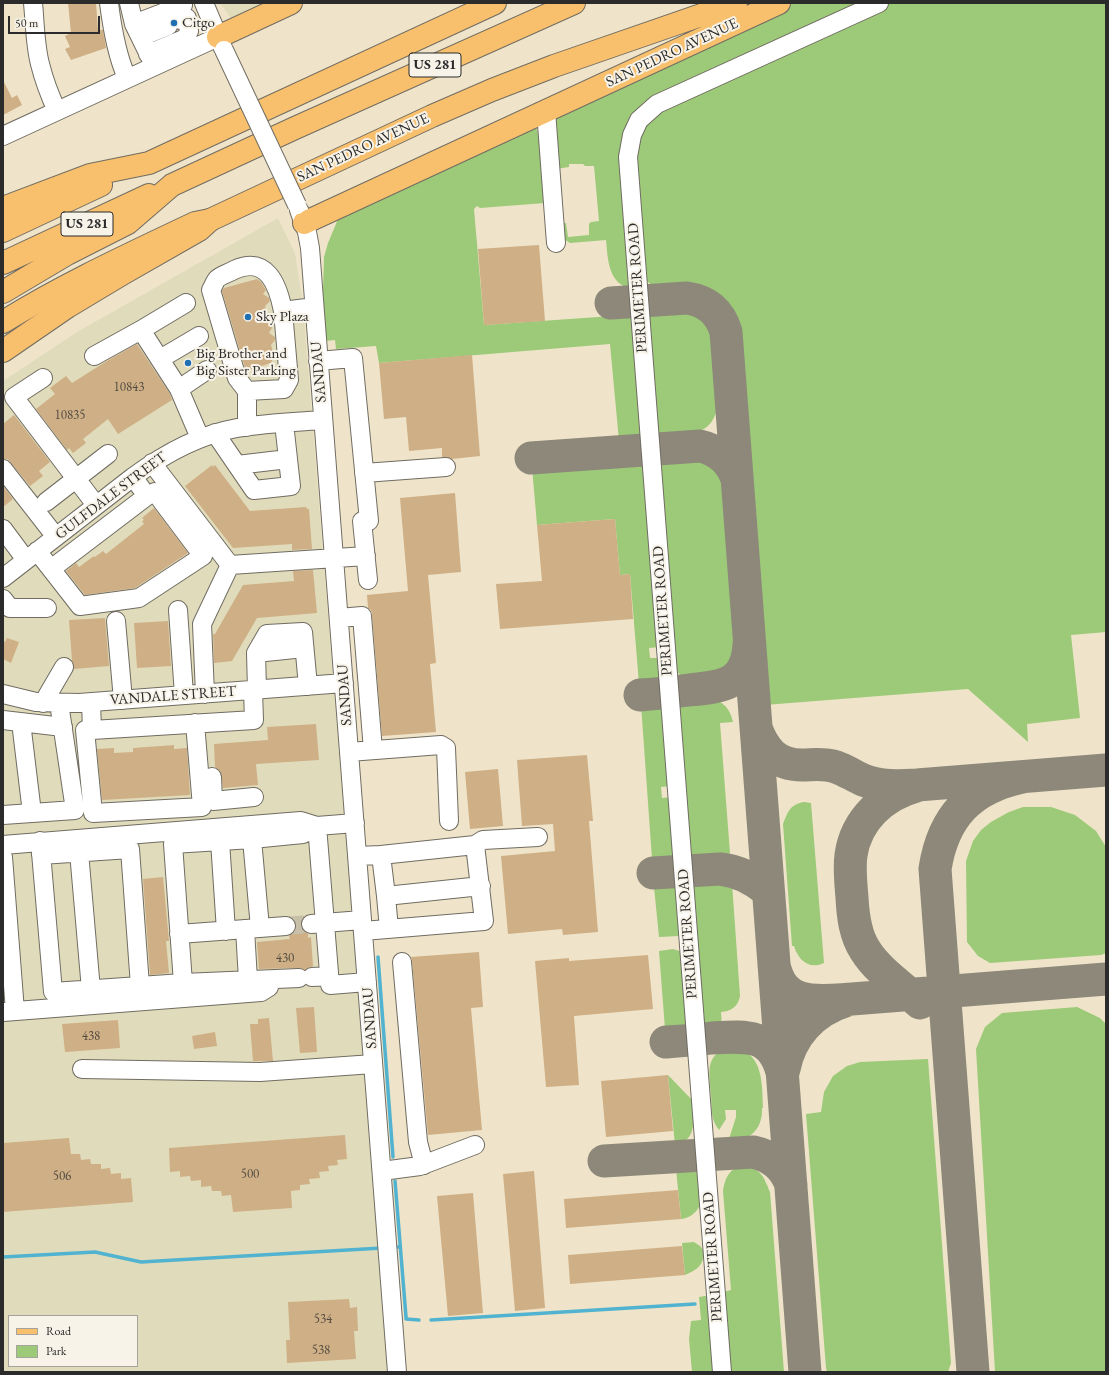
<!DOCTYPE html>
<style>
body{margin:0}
#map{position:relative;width:1109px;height:1375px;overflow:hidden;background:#efe4c9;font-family:"EB Garamond",serif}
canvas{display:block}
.frame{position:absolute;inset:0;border:4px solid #2b2b2b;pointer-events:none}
.legend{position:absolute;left:8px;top:1315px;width:130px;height:52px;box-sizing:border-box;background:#f7f3e8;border:1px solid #a5a39c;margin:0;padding:5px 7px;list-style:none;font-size:12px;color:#2b2b2b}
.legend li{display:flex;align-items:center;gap:8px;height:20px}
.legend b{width:20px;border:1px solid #a5a39c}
.scale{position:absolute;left:8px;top:16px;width:92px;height:18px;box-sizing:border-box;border:2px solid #2b2b2b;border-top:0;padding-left:5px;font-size:12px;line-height:14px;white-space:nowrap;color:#2b2b2b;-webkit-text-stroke:3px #f7f3e8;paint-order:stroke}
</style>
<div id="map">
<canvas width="1109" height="1375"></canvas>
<div class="frame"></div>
<ul class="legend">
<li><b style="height:5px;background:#f8bf6c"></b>Road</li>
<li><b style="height:11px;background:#9cca78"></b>Park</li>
</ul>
<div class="scale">50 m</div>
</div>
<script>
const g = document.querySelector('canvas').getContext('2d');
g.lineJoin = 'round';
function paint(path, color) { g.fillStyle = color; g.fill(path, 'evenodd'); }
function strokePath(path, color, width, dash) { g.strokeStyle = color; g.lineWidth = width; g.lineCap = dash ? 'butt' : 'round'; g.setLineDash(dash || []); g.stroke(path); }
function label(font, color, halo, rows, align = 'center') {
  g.font = font + ' "EB Garamond",serif'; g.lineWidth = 4; g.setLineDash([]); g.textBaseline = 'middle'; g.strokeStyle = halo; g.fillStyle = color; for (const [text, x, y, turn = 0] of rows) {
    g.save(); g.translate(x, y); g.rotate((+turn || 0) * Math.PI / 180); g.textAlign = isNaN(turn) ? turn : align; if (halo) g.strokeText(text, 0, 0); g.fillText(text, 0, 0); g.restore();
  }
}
const built = new Path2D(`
 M220 3H268L232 20Z
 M278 218 295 253 303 305 389 1372H3V381L77 332ZM9 1316H137V1366H9Z`);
const green = new Path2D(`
 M789 3H860L636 114 631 289C608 283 608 260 606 240L570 243 564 239 563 223H566L568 237 589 235V224L591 222 599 221 594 166H585L583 164H569V167L556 169 553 119Z
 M889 3H1106V632L1071 635 1080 718 1027 724 1028 742 968 689 765 705 737 333C736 328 735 322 733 317 726 303 711 290 695 286 678 282 653 296 644 276L634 149 638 131 663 105Z
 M536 128C542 136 543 189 545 203L480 208 477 206 474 209 484 325 612 316 633 313 644 439 619 441 610 344 379 363 376 346 336 349 335 340 325 341 323 291 324 257 328 243 338 219Z
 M681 309C697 309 706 316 713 329L719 400C716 419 710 430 690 434V436L656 438 646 312Z
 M699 456C713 459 720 467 725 480L737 644C736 653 734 662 727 669 719 677 690 682 680 675 677 672 676 668 675 664L658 459 661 457Z
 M637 459 643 463 660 647 649 648 650 658H661L663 681 639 684 630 574 620 575 615 519 537 525 532 467Z
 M710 699C724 701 730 709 733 722L720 723 730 853 719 860 689 862 678 704 682 700Z
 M657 703 665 708 671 786 661 787 662 798 672 797 676 862 656 863 652 859 641 704Z
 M804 802 811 803 824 963C809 970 798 960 794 946H792L783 824C788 812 789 805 804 802Z
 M1023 807H1051L1075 815 1096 831 1106 847V953L1101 955 990 963 978 956 967 942 966 861 973 841 981 830 991 822 1009 812Z
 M724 878 732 883 740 996C738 1007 731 1011 721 1012L722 1027 703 1028 690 880Z
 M678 881 679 936 659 937 654 887 658 883Z
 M673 949 683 952 690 1027 673 1030 665 1029 659 951Z
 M1077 1007 1100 1018 1106 1024V1372H995L976 1049 985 1027 1002 1013Z
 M735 1048C764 1053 762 1086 763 1108H762C763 1129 749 1143 729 1139L736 1117V1110H725L726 1119 719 1130C710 1119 712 1107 711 1094 709 1072 704 1050 735 1048Z
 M928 1059 951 1363 948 1372H827L826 1368 806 1114 821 1112 824 1092 833 1076 847 1066 860 1062Z
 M668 1075 693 1101C693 1120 698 1140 675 1145Z
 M744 1165C754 1167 763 1173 766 1183 768 1186 768 1189 770 1192L784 1372H729L723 1292 731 1290 723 1191C725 1178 730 1167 744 1165Z
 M676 1169H690L698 1171C699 1179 702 1188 702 1196 702 1208 692 1218 681 1219Z
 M694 1242 700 1246 704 1251C704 1265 697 1270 685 1275L682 1243Z
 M711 1295 717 1372H692L689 1339 691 1321 701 1320 699 1297Z`);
const stream = new Path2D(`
 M378 957 393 1157
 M395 1181 406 1317V1319L419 1320
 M392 1247H400
 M3 1257 95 1252 141 1262 382 1248
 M431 1320 695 1304`);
const taxiway = new Path2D(`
 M611 303 687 298C707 301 720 312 726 332L805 1372
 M531 458 700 446C718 450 731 461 737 479
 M640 695C656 694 673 692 689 690 722 687 747 685 749 644
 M756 728C764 750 776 765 802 765 813 765 824 763 836 767 845 770 854 776 863 780 880 787 899 786 917 785L1106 770
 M916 786C883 795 856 820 851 855 849 869 851 884 852 898 853 916 855 935 865 950 878 971 901 986 920 1003
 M653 873 720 869C739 871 754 879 768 891
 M774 965C783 1008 818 1001 852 999L1106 979
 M666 1042C681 1041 696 1040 712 1038 745 1036 772 1033 782 1072
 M784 1069C790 1036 813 1011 845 1001
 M604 1161 753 1152C772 1156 785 1167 791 1185
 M973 1372 935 869C943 817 970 788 1022 777`);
const building = new Path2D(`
 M68 3H96L98 30H103L106 48 71 60 65 49 70 47 65 36 71 33Z
 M3 80 12 98 17 95 22 105 3 115Z
 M539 245 545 321 484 325 478 249Z
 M257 279 261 282 266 290 263 294 269 298 270 301 265 306 272 328 269 333 275 337V340L271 345 274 356 271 363 246 371 222 291 224 288Z
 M137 344 170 394 172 400 118 434 108 419 83 439 86 443 73 453 69 448 67 450 36 409 55 394 50 388 66 376 72 383 107 361Z
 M472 355 480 456 452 459 442 457V448L409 451 406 417 384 419 379 363Z
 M14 415 50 462 39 471 43 476 30 486 11 463 7 459H3V424Z
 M212 465 213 467 215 465 250 511 306 507 307 509H309L312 549 292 550V544L233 548 185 486Z
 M3 486 13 499 3 507Z
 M455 493 461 572 428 575 436 663 430 664 436 732 382 736 372 615 371 610 368 608 367 595 408 591 400 498Z
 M154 508 188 553 135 588 85 595 66 571 76 563 79 567 94 556 95 557 103 551 106 554 144 524 142 521 144 520 142 518Z
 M615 519 620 575 630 574 633 619 500 629 496 584 542 581 537 525Z
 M313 570 317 613 257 618 232 661 214 663 213 634H215L243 585 294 581 293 571Z
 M105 618 109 666 74 669 72 661 69 620Z
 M168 621 171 666 137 668 134 623Z
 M7 638 19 642 11 663 3 659V641L5 642Z
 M316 724 319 760 256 764 258 785 223 788 221 772 215 767 214 744 268 740 267 727Z
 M174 745V749L187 748 190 795 102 800 97 749 114 748V753L133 752V748Z
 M587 755 593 821H589L598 932 563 935 562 929 508 934 501 856 555 851 553 824 522 826 517 760Z
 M498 769 503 826 470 829 465 772Z
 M163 877 169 941H166L169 973 150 975 143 879Z
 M305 916 301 920V925L303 930 308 934V938L311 937 313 966 305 970 299 968 259 969 257 942 290 939 289 936 295 931 296 926 295 920 291 917Z
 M479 952 483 1007 471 1008 482 1130 428 1135 412 961 411 957Z
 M648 955 653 1009 574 1016 579 1085 546 1087 535 961 569 958V961Z
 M314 1007 317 1052 300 1053 296 1008Z
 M269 1018 273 1061H253L250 1024H258V1019Z
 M118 1020 120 1048 65 1052 62 1024Z
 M215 1032 217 1046 194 1049 192 1036Z
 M668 1075 673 1131 606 1137 601 1081Z
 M345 1135 347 1159 337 1160 338 1165 328 1166 329 1171 319 1172 320 1178 309 1179 310 1184 300 1185V1190L291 1191 292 1208 233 1212 231 1195 222 1196 221 1191H212L211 1186 201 1187V1180L191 1181 190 1176 180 1177V1171L170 1172 169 1148Z
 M69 1138 71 1154H80L81 1160 90 1159 91 1164H101V1169L110 1168 111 1174 121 1173V1179L131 1178 133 1202 3 1212V1143Z
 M534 1171 545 1308 515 1311 503 1174Z
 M678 1190 681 1219 566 1228 564 1199Z
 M473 1193 483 1313 448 1316 437 1196Z
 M682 1246 685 1275 570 1284 568 1255Z
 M349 1299 350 1308 357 1307 358 1331H354L356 1359 287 1363 286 1340H290L288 1302Z`);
const minorTunnel = new Path2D(`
 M286 926 311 924`);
const minor = new Path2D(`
 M33 3C35 23 35 45 40 64 44 80 50 96 57 111
 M109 3C112 27 117 56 127 78
 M129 3 134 24 154 65
 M204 3 223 48
 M134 24 183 5
 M141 37 168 26
 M148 54 186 38 189 31 187 18 180 20
 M546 111 556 243
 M3 136 218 37
 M299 210 307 232 310 248 397 1372
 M283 311 289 380 284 389 247 391 237 378 211 290C213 287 215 281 217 279 221 275 229 273 234 270 267 255 278 285 283 311L314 307
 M141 330 186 303
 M94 356 141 330 179 389 200 438
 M160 359 199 336
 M318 361 353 358 369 521H362L368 580
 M43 378 14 397 96 505
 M179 389 207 370
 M247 427V391
 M215 433 254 490 291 486 284 423
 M152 463 230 565 366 556
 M237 465 288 459
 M3 469 56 537
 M364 473 446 467
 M46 502 108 454
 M3 529 26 560
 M37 551 80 606 139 598 203 556 155 492 147 496 133 477
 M51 569 147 496
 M3 578 133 477C164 454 198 435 237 428 265 423 295 422 323 420
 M3 599 10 608H47
 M178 610 184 695
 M339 618 362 616 373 750
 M116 621 123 700
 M256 653 304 648
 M257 690 256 653 267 634 303 632 308 686
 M3 694 36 702 79 703 344 683
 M205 694 202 624 230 565
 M91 702 92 730 254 720 253 690
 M43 703 64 667
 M3 720 63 727
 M21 722 32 813
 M92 730H85L93 813 202 807 195 723
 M349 752 441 745 446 748 449 821
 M212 777 213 801 254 797
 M3 815 75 810 59 703
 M317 826 330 985 367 982
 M252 839 260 928
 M40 841 53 992 183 983
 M220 841 226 931
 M3 845 301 821 317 826 355 823
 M475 845 483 840 538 837
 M79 852 91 990
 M41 855 130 849 140 986
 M381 855 386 896 481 886
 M357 856 381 855 475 845 484 921 363 931
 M3 857 15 1011
 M386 896 389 929
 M311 924 362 920
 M245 929 248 980
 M179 934 286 926
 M402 962 418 1142 424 1165
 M312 977 329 976
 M299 978 183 983 173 844 252 839 303 834 317 826
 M3 1012 261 992 269 987
 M82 1069 260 1072 373 1064
 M382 1171 420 1166 475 1145
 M722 1372 628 157 632 135 639 120 657 104 879 3`);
const major = new Path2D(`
 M218 37 291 3
 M304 223 779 3
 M3 322C64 284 130 254 195 223L210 220 432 116 492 90 554 66 736 3`);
const highway = new Path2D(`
 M3 208 90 175 149 163 495 3
 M3 231 101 185
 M3 263 149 195
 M3 292 67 254 128 223 172 185 295 128 574 3
 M3 351 67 307 122 274 199 230 210 220`);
const minorBridge = new Path2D(`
 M224 50 297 205`);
const markers = [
 [174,23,4,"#1f6fb2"],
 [248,317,4,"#1f6fb2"],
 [188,363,4,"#1f6fb2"]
];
const numberNames = [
 ["10843",129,387],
 ["10835",70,415],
 ["430",285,958],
 ["438",91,1036],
 ["500",250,1174],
 ["506",62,1176],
 ["534",323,1319],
 ["538",321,1350]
];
const shields = [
 [435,65,52],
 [87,224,52]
];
const shieldNames = [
 ["US 281",435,65],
 ["US 281",87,224]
];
const poiNames = [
 ["Citgo",182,23],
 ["Sky Plaza",256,317],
 ["Big Brother and",196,354],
 ["Big Sister Parking",196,371]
];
const streetNames = [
 ["SAN PEDRO AVENUE",672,53,-25],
 ["SAN PEDRO AVENUE",363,148,-25],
 ["PERIMETER ROAD",638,288,-94],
 ["SANDAU",319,372,-95],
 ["GULFDALE STREET",111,496,-37],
 ["PERIMETER ROAD",663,611,-94],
 ["SANDAU",345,695,-94],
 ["VANDALE STREET",173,696,-4],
 ["PERIMETER ROAD",688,934,-94],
 ["SANDAU",370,1018,-94],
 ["PERIMETER ROAD",713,1257,-94]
];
paint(built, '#e0dcbb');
paint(green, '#9cca78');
strokePath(stream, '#51b3d0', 3.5);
strokePath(taxiway, '#8d887a', 33);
paint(building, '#cfaf85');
strokePath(minorTunnel, '#c8bfa9', 18, [18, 9]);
strokePath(minor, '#706c62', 20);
strokePath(major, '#706c62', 24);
strokePath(highway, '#706c62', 24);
strokePath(minor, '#fff', 18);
strokePath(major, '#f8bf6c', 22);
strokePath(highway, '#f8bf6c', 22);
strokePath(minorBridge, '#706c62', 20, []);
strokePath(minorBridge, '#fff', 18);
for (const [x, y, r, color] of markers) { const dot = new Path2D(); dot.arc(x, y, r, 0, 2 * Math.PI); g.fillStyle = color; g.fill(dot); strokePath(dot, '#f7f3e8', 1.5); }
label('13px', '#544c42', null, numberNames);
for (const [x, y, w] of shields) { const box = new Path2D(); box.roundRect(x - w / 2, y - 12, w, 24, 3); g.fillStyle = '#f7f3e8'; g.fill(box); strokePath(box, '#2b2b2b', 1); }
label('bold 14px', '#2b2b2b', null, shieldNames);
label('15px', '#2b2b2b', '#f7f3e8', poiNames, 'left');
label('15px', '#2b2b2b', '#f7f3e8', streetNames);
</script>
